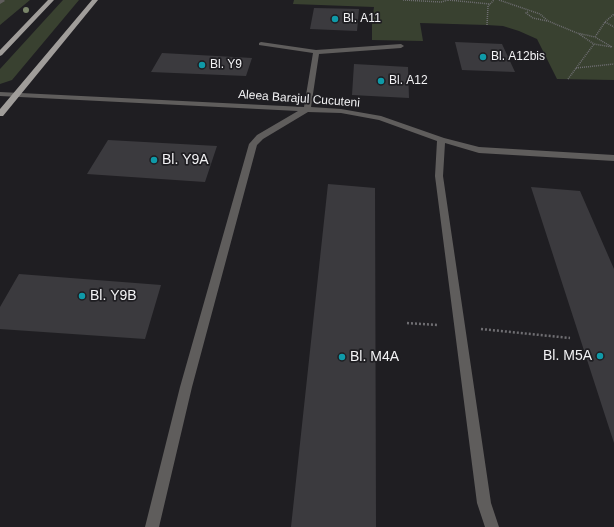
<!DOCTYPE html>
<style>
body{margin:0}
canvas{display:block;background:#1f1e22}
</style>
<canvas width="614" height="527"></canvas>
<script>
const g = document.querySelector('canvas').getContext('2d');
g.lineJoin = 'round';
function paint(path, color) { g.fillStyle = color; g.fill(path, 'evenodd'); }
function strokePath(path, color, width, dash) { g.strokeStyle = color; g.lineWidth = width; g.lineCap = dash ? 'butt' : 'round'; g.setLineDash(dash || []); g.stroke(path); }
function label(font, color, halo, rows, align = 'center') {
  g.font = font + ' Arial,sans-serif'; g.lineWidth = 3.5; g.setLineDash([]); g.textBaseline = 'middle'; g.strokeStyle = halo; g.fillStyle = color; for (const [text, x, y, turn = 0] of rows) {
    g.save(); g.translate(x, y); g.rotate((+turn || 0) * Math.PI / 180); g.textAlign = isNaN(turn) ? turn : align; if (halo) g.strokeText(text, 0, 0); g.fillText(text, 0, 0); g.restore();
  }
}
const green = new Path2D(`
 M0 0H30L0 25Z
 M63 0H79L12 80 0 84V69Z
 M294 0H614V80L557 79 537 39 519 31 503 26 487 25 420 23 423 41 372 40V22L374 7 293 4Z`);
const building = new Path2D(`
 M314 8 359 9 357 31 310 29Z
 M455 42 502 44 515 72 462 70Z
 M162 53 252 58 246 76 151 72Z
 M354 64 408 67 409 98 352 95Z
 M108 140 217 146 205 182 87 174Z
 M328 184 375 188 376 527H291Z
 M531 187 580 191 614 269V443Z
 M19 274 161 285 145 339 0 329V307Z`);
const pathFar1 = new Path2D(`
 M403 0 441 2 448 0
 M448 0 490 4
 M499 0 540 14 548 21 577 33 595 37
 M528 12 526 13 533 18 547 21
 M605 22 614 27
 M487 25 488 6 494 0
 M579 34 594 44
 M576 68 614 64
 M568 79 594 44 612 47 595 37 605 22 614 14`);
const path = new Path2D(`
 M407 323 438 325
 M481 329 570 338`);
const minor = new Path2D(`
 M0 0H4L5 1 0 4Z
 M261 42 316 50 401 44 404 46 401 48 319 54 311 107 341 109 381 116 444 138 479 147 614 155V161L479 153 445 143 443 176 491 503 499 527H485L477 503 435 176 437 141 379 120 341 113 308 112 263 139 257 145 192 387 159 527H145L180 387 249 144 257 135 298 111 0 96V92L304 107 313 53 259 45V43Z`);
const major = new Path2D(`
 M48 0H54L2 55 0 56V50Z
 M92 0H98L3 116H0V109Z`);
const trees = [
 [26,10]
];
const markers = [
 [335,19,4,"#0f9aa8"],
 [483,57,4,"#0f9aa8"],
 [202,65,4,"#0f9aa8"],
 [381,81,4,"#0f9aa8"],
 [154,160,4,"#0f9aa8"],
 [82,296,4,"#0f9aa8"],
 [600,356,4,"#0f9aa8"],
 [342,357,4,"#0f9aa8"]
];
const farPoinames = [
 ["Bl. A11",343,19],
 ["Bl. A12bis",491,57],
 ["Bl. Y9",210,65],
 ["Bl. A12",389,81]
];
const farStreetnames = [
 ["Aleea Barajul Cucuteni",299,99,4]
];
const poiNames = [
 ["Bl. Y9A",162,160],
 ["Bl. Y9B",90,296],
 ["Bl. M5A",592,356,"right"],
 ["Bl. M4A",350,357]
];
paint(green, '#394130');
paint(building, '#3b3a3e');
strokePath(pathFar1, '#6f6e72', 1.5, [1, 1]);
strokePath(path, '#6f6e72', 2.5, [2, 2]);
paint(minor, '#5f5d5c');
paint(major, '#a09d9a');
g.fillStyle = '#7a866a';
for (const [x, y] of trees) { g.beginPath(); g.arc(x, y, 3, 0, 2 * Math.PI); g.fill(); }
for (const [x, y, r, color] of markers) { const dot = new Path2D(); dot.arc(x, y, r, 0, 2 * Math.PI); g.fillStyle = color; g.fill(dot); strokePath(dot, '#1f1e22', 1.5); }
label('12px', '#f3f3f5', '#1f1e22', farPoinames, 'left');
label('12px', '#f3f3f5', '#1f1e22', farStreetnames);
label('14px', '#f3f3f5', '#1f1e22', poiNames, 'left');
</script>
